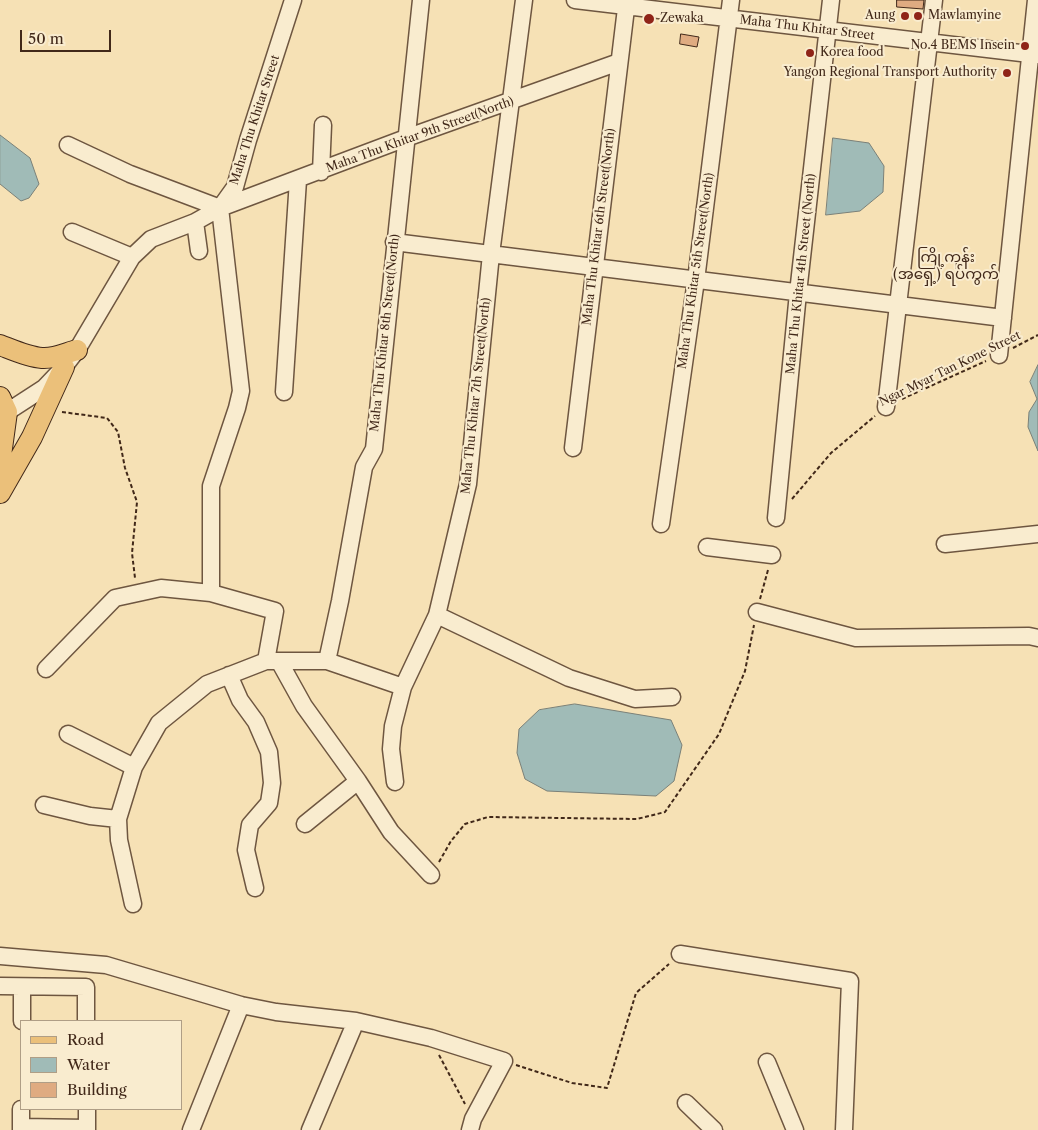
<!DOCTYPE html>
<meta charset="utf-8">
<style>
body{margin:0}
#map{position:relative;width:1038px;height:1130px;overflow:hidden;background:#f6e1b5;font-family:"Libre Caslon Text",serif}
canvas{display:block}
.legend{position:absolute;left:20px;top:1020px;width:162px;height:90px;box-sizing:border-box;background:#f9eccf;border:1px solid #af9e86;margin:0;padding:6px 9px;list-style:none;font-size:15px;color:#412819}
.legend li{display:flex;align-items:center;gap:10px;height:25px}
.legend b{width:25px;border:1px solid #af9e86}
.scale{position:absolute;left:20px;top:30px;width:91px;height:22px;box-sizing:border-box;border:2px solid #412819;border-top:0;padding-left:6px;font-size:15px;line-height:18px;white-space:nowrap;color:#412819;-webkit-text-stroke:4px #f9eccf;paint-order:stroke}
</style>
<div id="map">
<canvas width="1038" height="1130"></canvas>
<ul class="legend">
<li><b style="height:6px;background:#ebc07a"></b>Road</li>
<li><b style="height:14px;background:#a0bbb7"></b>Water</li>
<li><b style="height:14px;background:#dfab81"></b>Building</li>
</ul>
<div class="scale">50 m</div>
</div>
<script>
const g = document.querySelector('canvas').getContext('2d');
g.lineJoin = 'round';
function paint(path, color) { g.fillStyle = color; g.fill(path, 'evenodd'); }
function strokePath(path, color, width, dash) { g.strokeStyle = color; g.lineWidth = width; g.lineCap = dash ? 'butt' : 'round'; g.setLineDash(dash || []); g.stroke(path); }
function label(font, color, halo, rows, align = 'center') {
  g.font = font + ' "Libre Caslon Text","Noto Sans Myanmar",serif'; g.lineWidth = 4; g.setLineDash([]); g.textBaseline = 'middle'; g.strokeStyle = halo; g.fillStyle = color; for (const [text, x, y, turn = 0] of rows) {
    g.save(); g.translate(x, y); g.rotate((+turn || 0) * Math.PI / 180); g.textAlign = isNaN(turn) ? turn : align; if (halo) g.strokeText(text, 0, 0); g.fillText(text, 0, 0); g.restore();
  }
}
const water = new Path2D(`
 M0 135 30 158 39 184 29 198 21 201 0 184Z
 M833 138 869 143 884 166 883 192 860 211 826 215Z
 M1038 365V451L1028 427 1029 412 1037 399 1030 382Z
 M575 704 671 720 682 745 674 781 656 796 547 791 525 779 517 753 519 729 539 710Z`);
const building = new Path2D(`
 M897 0H924L923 9 897 7Z
 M681 34 699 37 697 47 680 44Z`);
const path = new Path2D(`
 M1013 348 1038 335
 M902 399 986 361
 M62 412 107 418 118 432 125 468 137 502 132 553 135 578
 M792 499 831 453 875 416
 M760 599 768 570
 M439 862 451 841 465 824 488 817 637 819 665 812 719 734 745 671 754 625
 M439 1055 465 1104
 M516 1065 572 1083 607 1088 636 993 669 964`);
const minor = new Path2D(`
 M575 0 1038 55
 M68 145 130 174 220 208
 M321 172 323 125
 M220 208 241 391 237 408 211 486V593L275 611 266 661
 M220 208 406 138 619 62
 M195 222 199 251
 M72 232 132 257
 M394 242 1003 318
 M999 355 1036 0
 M284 392 298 180
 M886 407 934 0
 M7 412 44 388 64 367 77 350 132 257 151 239 195 222 220 208 235 187 248 140 293 0
 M573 448 627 0
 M776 518 798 293 831 0
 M661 524 696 280 731 0
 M945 544 1038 534
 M707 547 772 555
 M757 612 856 638 1029 636 1038 638
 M437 615 569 678 635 699 672 697
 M279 661 304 706 358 781 391 832 431 875
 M327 661 340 601 364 467 374 449 421 0
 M46 669 115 598 161 588 211 593
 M229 675 240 700 256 722 269 752 272 783 269 803 250 825 246 850 255 888
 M68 734 134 767
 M395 782 391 749 393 726 403 687 437 615 468 484 491 254 524 0
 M44 805 90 816 118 819
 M305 824 358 781
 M133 904 119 840 118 819 134 767 159 723 207 684 266 661H327L403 687
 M680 954 850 981 844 1130
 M0 956 106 965 241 1005 276 1012 356 1021 431 1038 504 1061 473 1119 470 1130
 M0 986 86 987V1021
 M22 1021V987
 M767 1062 795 1130
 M686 1103 714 1130
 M21 1127 87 1128
 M21 1130V1109
 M87 1130V1109
 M191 1130 241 1005
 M310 1130 356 1021`);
const major = new Path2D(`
 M0 345C13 350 28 357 42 358 54 359 66 353 77 350
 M0 397 7 412 0 463
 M0 493 32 437 64 367`);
const markers = [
 [905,16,5,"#8f2418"],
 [918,16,5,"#8f2418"],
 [649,19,6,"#8f2418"],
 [1025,46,5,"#8f2418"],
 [810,53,5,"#8f2418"],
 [1007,73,5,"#8f2418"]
];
const poiNames = [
 ["Aung",895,16],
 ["Mawlamyine",928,16,"left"],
 ["Zewaka",660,19,"left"],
 ["No.4 BEMS Insein",1015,46],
 ["Korea food",820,53,"left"],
 ["Yangon Regional Transport Authority",997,73]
];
const streetNames = [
 ["Maha Thu Khitar Street",807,28,7],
 ["Maha Thu Khitar Street",255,120,-72],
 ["Maha Thu Khitar 9th Street(North)",420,135,-20],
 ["Maha Thu Khitar 6th Street(North)",599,227,-83],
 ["Maha Thu Khitar 5th Street(North)",696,271,-82],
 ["Maha Thu Khitar 4th Street (North)",801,274,-84],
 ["Maha Thu Khitar 8th Street(North)",385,333,-84],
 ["Ngar Myar Tan Kone Street",950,369,-26],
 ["Maha Thu Khitar 7th Street(North)",476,396,-84]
];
const quarterNames = [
 ["ကြို့ကုန်း",946,258],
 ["(အရှေ့) ရပ်ကွက်",946,275]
];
paint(water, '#a0bbb7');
strokePath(water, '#7a8078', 1);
paint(building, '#dfab81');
strokePath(building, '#412819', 1);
strokePath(minor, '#6e5640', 19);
strokePath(major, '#412819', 22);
strokePath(path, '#412819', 2, [4, 2.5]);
strokePath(minor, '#f9eccf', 16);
strokePath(major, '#ebc07a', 20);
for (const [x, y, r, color] of markers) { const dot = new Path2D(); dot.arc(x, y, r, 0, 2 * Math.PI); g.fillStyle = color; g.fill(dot); strokePath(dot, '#f9eccf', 2); }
label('12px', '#412819', '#f9eccf', poiNames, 'right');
label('12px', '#412819', '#f9eccf', streetNames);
label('15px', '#412819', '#f9eccf', quarterNames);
</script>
